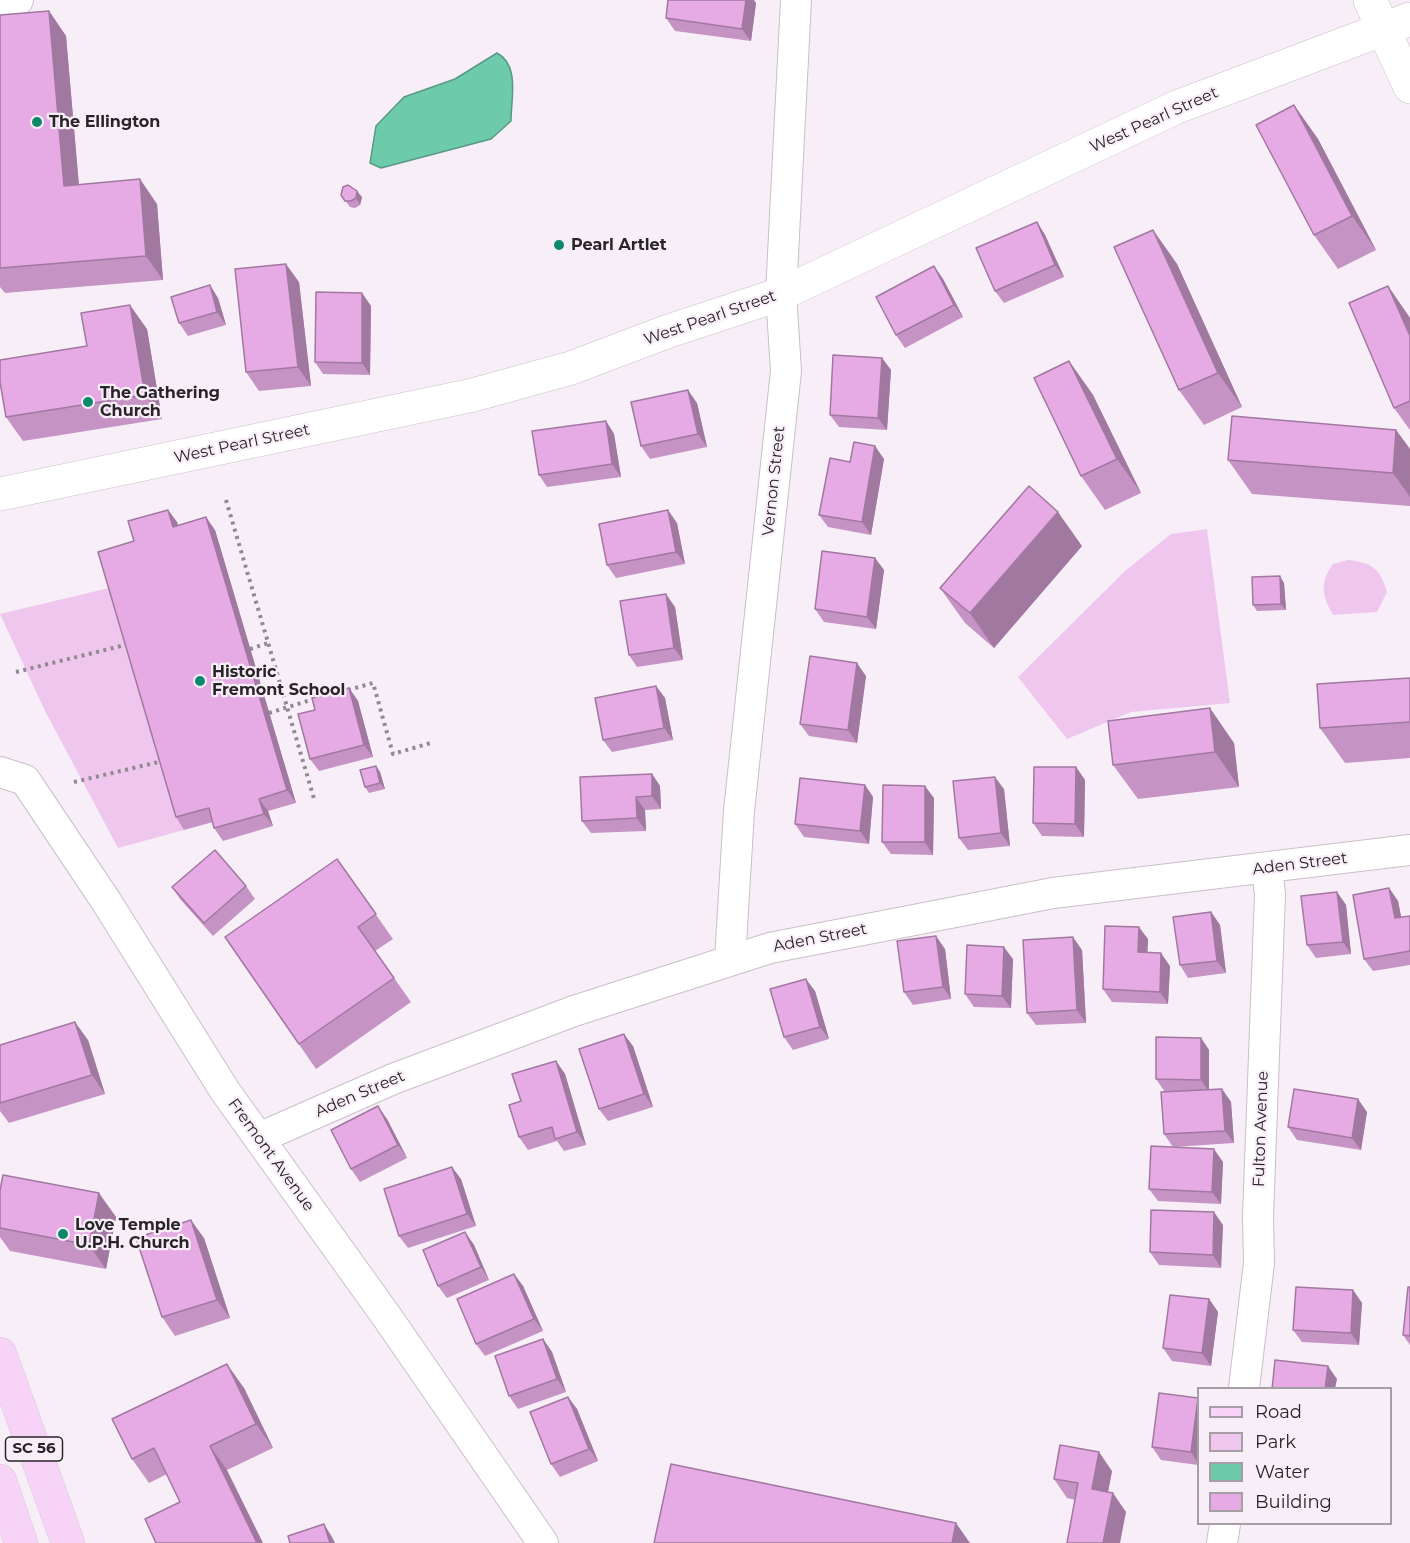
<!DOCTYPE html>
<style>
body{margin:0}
#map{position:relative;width:1410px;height:1543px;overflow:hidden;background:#f8eef8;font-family:Montserrat,sans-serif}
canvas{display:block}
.legend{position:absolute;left:1197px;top:1387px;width:195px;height:138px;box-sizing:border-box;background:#f8eef8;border:2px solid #a59ea5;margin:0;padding:8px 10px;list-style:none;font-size:18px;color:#282528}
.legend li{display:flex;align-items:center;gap:12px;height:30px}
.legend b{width:30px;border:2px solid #a59ea5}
</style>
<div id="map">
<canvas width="1410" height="1543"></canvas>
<ul class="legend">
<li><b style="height:8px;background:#f7d3f7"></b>Road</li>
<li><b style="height:16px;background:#efc7ee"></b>Park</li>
<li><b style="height:16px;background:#6dcbac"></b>Water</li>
<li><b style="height:16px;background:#e6abe5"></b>Building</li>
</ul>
</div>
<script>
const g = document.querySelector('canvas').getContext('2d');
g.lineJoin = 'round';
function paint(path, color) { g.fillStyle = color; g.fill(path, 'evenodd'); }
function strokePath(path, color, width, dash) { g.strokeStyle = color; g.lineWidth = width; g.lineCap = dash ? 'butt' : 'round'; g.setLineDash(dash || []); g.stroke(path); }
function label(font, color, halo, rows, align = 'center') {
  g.font = font + ' Montserrat,sans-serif'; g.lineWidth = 4.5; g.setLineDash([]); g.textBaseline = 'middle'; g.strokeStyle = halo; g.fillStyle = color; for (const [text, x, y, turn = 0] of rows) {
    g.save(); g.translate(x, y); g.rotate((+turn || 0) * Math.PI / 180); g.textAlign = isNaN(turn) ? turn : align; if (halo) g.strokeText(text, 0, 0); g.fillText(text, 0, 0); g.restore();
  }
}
const green = new Path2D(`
 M1207 529 1230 703 1131 712 1067 739 1018 677 1125 571 1171 534Z
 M1348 560C1372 563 1380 568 1387 592L1377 612 1333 615C1322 595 1319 584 1333 564Z
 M113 587 184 830 118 848 45 711 0 614Z`);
const water = new Path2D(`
 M497 53C520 65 511 99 511 121L491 139 381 168 370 163 376 126 404 97 455 79Z`);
const path = new Path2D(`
 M226 500 315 802
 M250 649 268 643
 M16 672 129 644
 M348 690 373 683 393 754 434 742
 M269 713 317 698
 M74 782 163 761`);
const street = new Path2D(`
 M0 5 18 0
 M0 772 25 780 106 901 225 1091 387 1317 543 1543
 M730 960 739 811 786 371 781 294 796 0
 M259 1138 393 1079 574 1011 770 948 1053 893 1410 850
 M1244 1388 1259 1263 1258 1216 1270 894 1267 869
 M1222 1543 1225 1524`);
const secondary = new Path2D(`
 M1370 0 1410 87
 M0 494 473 395 571 368 666 332 781 294 1177 107 1410 19`);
const primary = new Path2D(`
 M0 1354 68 1543
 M0 1481 21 1543`);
const wall = new Path2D(`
 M756 3 751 41 675 31 666 18Z
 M49 11 66 36 79 185 157 204 163 280 5 293 0 287V15Z
 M1294 105 1318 139 1376 250 1338 269 1314 235Z
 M341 195 362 197 360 205 355 208 350 207Z
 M1037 222 1045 235 1064 277 1004 303 995 291Z
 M1153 230 1177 264 1242 407 1204 425 1179 390Z
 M934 266 943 279 963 317 905 348 896 335Z
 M299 282 311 386 259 391 246 372Z
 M1388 286 1410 318V430L1394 408Z
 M362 293 371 306 370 375 323 374 315 362Z
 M218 298 226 325 188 336 179 323Z
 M147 329 162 419 23 441 6 417Z
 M882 358 891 370 887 430 839 427 830 415Z
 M1069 361 1093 395 1141 493 1105 510 1081 476Z
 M697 403 707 447 650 459 641 446Z
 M606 421 614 434 621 477 547 487 539 475Z
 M1396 430 1410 449V506L1252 494 1228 460Z
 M884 459 871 535 828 527 819 515 850 462Z
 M168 510 177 522 178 526 215 530 296 803 268 811 273 826 223 841 214 828 213 822 184 830 176 817 134 541Z
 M677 523 685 564 616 578 607 565Z
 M1082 546 994 648 965 623 940 588Z
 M875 558 884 570 876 629 824 622 815 609Z
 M1284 583 1286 610 1257 611 1253 605Z
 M675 607 683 660 637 667 629 655Z
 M866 676 857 743 809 736 800 724Z
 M1410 678V758L1345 763 1320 728Z
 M656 686 665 698 673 740 612 752 603 740Z
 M349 688 358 701 373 757 319 771 310 759 315 710Z
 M1234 743 1239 787 1138 799 1113 765Z
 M376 766 380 772 385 789 369 793 365 787Z
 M1076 767 1085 780 1084 837 1042 836 1033 823Z
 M652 774 660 786 661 809 645 810 646 831 591 833 582 821Z
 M865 785 873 797 869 844 804 837 795 824Z
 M1004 789 1010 846 968 850 959 838Z
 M934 798 933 855 891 854 882 842Z
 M337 859 393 939 375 951 411 1002 316 1069 225 937Z
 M246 886 255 899 213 936 180 899 172 887Z
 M1389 888 1398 901 1401 917 1410 916V965L1373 971 1364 959Z
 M1337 892 1346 905 1351 954 1316 958 1307 945Z
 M1211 912 1220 925 1226 973 1188 978 1180 965Z
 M1148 939 1147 953 1170 966 1168 1004 1112 1002 1103 989Z
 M945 949 951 999 913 1005 904 992Z
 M1082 950 1086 1023 1036 1025 1027 1013Z
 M1013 959 1011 1008 974 1007 965 994Z
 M815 991 829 1039 793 1050 784 1037Z
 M1201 1038 1209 1050V1090L1222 1089 1231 1102 1234 1143 1173 1147 1164 1134 1174 1092H1165L1156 1079Z
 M88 1040 105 1094 9 1123 0 1111V1045Z
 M633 1046 653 1107 608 1121 599 1109Z
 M556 1061 565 1074 586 1145 564 1151 557 1141 528 1150 519 1137 521 1101Z
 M1367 1112 1361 1150 1297 1140 1288 1127Z
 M387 1119 407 1158 360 1182 351 1169Z
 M1223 1162 1221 1204 1158 1201 1149 1189Z
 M461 1179 476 1226 408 1248 399 1236Z
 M0 1190 116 1217 106 1269 10 1251 0 1237Z
 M1223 1225 1221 1268 1159 1265 1150 1252Z
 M465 1232 474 1245 489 1280 447 1298 438 1286Z
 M204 1238 230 1318 175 1336 162 1317Z
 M514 1274 523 1286 543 1331 485 1356 476 1344Z
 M1410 1287V1345L1403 1335Z
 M1353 1290 1362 1303 1359 1345 1302 1342 1293 1330Z
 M1209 1299 1218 1312 1211 1366 1172 1361 1163 1348Z
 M543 1339 552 1352 566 1392 518 1409 509 1396Z
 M244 1388 273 1448 227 1470 180 1502 167 1474 149 1483 132 1459Z
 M568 1397 577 1409 598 1461 560 1477 551 1464Z
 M1198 1398V1465L1161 1460 1152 1447Z
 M1112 1471 1108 1492 1126 1512 1067 1498 1054 1479Z`);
const shadedWall = new Path2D(`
 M746 0H754L756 3 751 41 742 29Z
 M49 11 66 36 81 210 64 186Z
 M1294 105 1318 139 1376 250 1352 216Z
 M140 179 157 204 163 280 146 256Z
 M357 191 362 197 360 205 356 198Z
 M1037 222 1045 235 1064 277 1055 265Z
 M1153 230 1177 264 1242 407 1218 373Z
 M286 264 299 282 311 386 298 367Z
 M934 266 943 279 963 317 954 305Z
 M210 285 218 298 226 325 217 312Z
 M1388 286 1410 318V336Z
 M362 293 371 306 370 375 362 363Z
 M130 305 147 329 162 419 145 395Z
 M882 358 891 370 887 430 878 418Z
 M1069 361 1093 395 1141 493 1117 459Z
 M688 390 697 403 707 447 698 434Z
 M606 421 614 434 621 477 612 464Z
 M1396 430 1410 449V497L1393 473Z
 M875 446 884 459 871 535 862 522Z
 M168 510 177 522 182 540 173 527Z
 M668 510 677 523 685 564 676 552Z
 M1058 512 1082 546 994 648 970 613Z
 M206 517 215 530 296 803 287 790Z
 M875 558 884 570 876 629 867 617Z
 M1280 576 1284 583 1286 610 1281 604Z
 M666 594 675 607 683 660 674 648Z
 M857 663 866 676 857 743 848 730Z
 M656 686 665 698 673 740 664 728Z
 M349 688 358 701 373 757 364 745Z
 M1210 708 1234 743 1239 787 1215 752Z
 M376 766 380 772 385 789 380 783Z
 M1076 767 1085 780 1084 837 1075 824Z
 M652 774 660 786 661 809 652 796Z
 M995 777 1004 789 1010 846 1001 833Z
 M865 785 873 797 869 844 860 831Z
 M925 786 934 798 933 855 925 842Z
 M636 797 645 810 646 831 637 818Z
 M259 799 268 811 273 826 264 814Z
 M1389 888 1398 901 1404 931 1395 918Z
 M1337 892 1346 905 1351 954 1343 942Z
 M1211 912 1220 925 1226 973 1217 961Z
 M1139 927 1148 939 1147 965 1138 952Z
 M936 936 945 949 951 999 943 987Z
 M1073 937 1082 950 1086 1023 1077 1010Z
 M1004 947 1013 959 1011 1008 1002 996Z
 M1161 953 1170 966 1168 1004 1160 992Z
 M806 979 815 991 829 1039 820 1027Z
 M75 1022 88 1040 105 1094 92 1075Z
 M624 1034 633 1046 653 1107 644 1094Z
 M1201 1038 1209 1050V1092L1201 1080Z
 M556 1061 565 1074 586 1145 577 1132Z
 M1222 1089 1231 1102 1234 1143 1225 1131Z
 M1358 1099 1367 1112 1361 1150 1352 1138Z
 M378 1106 387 1119 407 1158 398 1145Z
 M1214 1149 1223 1162 1221 1204 1212 1192Z
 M452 1167 461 1179 476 1226 467 1214Z
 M99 1193 116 1217 106 1269 89 1245Z
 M1214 1212 1223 1225 1221 1268 1213 1255Z
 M191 1220 204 1238 230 1318 217 1300Z
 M465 1232 474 1245 489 1280 481 1267Z
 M514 1274 523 1286 543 1331 534 1319Z
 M1353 1290 1362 1303 1359 1345 1351 1333Z
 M1209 1299 1218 1312 1211 1366 1202 1353Z
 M543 1339 552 1352 566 1392 557 1379Z
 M227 1364 244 1388 273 1448 256 1424Z
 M1328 1366 1337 1379 1335 1389H1325Z
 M568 1397 577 1409 598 1461 589 1449Z
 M1198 1398V1463L1191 1452Z
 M210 1446 227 1470 263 1543H257Z
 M1099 1452 1112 1471 1105 1508 1092 1489Z
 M1113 1493 1126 1512 1120 1543H1103Z
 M956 1523 970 1543H952Z
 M324 1524 332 1537 335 1543H330Z`);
const building = new Path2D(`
 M668 0H746L742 29 666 18Z
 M49 11 64 186 140 179 146 256 0 268V15Z
 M1294 105 1352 216 1314 235 1256 125Z
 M348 185 357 191 356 198 351 201H345L341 195 343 187Z
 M1037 222 1055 265 995 291 976 248Z
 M1153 230 1218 373 1179 390 1114 247Z
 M286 264 298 367 246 372 235 269Z
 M934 266 954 305 896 335 876 297Z
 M210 285 217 312 179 323 171 297Z
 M1388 286 1410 336V401L1394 408 1349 303Z
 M316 292 362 293V363L315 362Z
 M130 305 145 395 6 417 0 382V360L87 346 81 313Z
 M833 355 882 358 878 418 830 415Z
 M1069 361 1117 459 1081 476 1034 378Z
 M688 390 698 434 641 446 631 402Z
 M1232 416 1396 430 1393 473 1228 460Z
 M606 421 612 464 539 475 532 431Z
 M854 442 875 446 862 522 819 515 830 458 850 462Z
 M1029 486 1058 512 970 613 940 588Z
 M168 510 173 527 206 517 287 790 259 799 264 814 214 828 209 808 176 817 98 552 134 541 128 521Z
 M668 510 676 552 607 565 599 524Z
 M822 551 875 558 867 617 815 609Z
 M1280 576 1281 604 1253 605 1252 577Z
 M666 594 674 648 629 655 620 601Z
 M810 656 857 663 848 730 800 724Z
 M1410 678V722L1320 728 1317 684Z
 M656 686 664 728 603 740 595 698Z
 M349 688 364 745 310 759 298 714 315 710 312 698Z
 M1210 708 1215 752 1113 765 1108 721Z
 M376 766 380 783 365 787 360 770Z
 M1034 767H1076L1075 824 1033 823Z
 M652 774V796L636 797 637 818 582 821 580 777Z
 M995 777 1001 833 959 838 953 781Z
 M800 778 865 785 860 831 795 824Z
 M883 785 925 786V842H882Z
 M215 850 246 886 204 923 172 887Z
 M337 859 376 914 358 927 394 978 299 1044 225 937Z
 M1389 888 1395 918 1410 916V951L1364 959 1353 895Z
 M1337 892 1343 942 1307 945 1301 896Z
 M1211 912 1217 961 1180 965 1173 917Z
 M1105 926 1139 927 1138 952 1161 953 1160 992 1103 989Z
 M936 936 943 987 904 992 897 941Z
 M1073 937 1077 1010 1027 1013 1023 940Z
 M967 945 1004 947 1002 996 965 994Z
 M806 979 820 1027 784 1037 770 989Z
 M75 1022 92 1075 0 1103V1045Z
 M624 1034 644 1094 599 1109 579 1049Z
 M1156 1037 1201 1038V1080L1156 1079Z
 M556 1061 577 1132 555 1139 552 1127 519 1137 509 1105 521 1101 512 1074Z
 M1222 1089 1225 1131 1164 1134 1161 1092Z
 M1294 1089 1358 1099 1352 1138 1288 1127Z
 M378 1106 398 1145 351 1169 331 1130Z
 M1151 1146 1214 1149 1212 1192 1149 1189Z
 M452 1167 467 1214 399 1236 384 1189Z
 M3 1175 99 1193 89 1245 0 1228V1190Z
 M1151 1210 1214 1212 1213 1255 1150 1252Z
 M191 1220 217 1300 162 1317 136 1238Z
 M465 1232 481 1267 438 1286 423 1250Z
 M514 1274 534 1319 476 1344 457 1299Z
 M1296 1287 1353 1290 1351 1333 1293 1330Z
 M1408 1287H1410V1336L1403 1335Z
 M1170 1295 1209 1299 1202 1353 1163 1348Z
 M543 1339 557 1379 509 1396 495 1356Z
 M1275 1360 1328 1366 1325 1389H1272Z
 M227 1364 256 1424 210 1446 257 1543H156L145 1519 180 1502 154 1448 132 1459 112 1419Z
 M1159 1393 1198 1398 1191 1452 1152 1447Z
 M568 1397 589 1449 551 1464 530 1412Z
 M1060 1445 1099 1452 1092 1489 1113 1493 1103 1543H1067L1078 1483 1054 1479Z
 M671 1464 956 1523 952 1543H654Z
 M324 1524 330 1543H290L288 1536Z`);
const markers = [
 [37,122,6,"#0c886a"],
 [559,245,6,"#0c886a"],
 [88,402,6,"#0c886a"],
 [200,681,6,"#0c886a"],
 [63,1234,6,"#0c886a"]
];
const shields = [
 [34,1449,57]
];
const shieldNames = [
 ["SC 56",34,1449]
];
const streetNames = [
 ["West Pearl Street",1154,120,-24],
 ["West Pearl Street",710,318,-19],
 ["West Pearl Street",242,444,-12],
 ["Vernon Street",774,481,-84],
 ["Aden Street",1300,864,-7],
 ["Aden Street",820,938,-11],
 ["Aden Street",360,1094,-23],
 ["Fulton Avenue",1261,1129,-88],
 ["Fremont Avenue",271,1155,54]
];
const poiNames = [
 ["The Ellington",49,122],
 ["Pearl Artlet",571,245],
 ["The Gathering",100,393],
 ["Church",100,411],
 ["Historic",212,672],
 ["Fremont School",212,690],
 ["Love Temple",75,1225],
 ["U.P.H. Church",75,1243]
];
paint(green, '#efc7ee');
paint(water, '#6dcbac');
strokePath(water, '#589984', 1.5);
strokePath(street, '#c9bfc9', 32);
strokePath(secondary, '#c9bfc9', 34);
strokePath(primary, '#d0cfd0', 34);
strokePath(path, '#908a90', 4, [3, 4.5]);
strokePath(street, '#fff', 30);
strokePath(secondary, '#fff', 33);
strokePath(primary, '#f7d3f7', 33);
paint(wall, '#c693c5');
paint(shadedWall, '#a178a0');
paint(building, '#e6abe5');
strokePath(building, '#a178a0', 1.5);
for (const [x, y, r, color] of markers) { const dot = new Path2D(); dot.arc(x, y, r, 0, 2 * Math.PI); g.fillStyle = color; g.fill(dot); strokePath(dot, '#f8eef8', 2); }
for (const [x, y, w] of shields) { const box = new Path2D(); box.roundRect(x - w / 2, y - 12, w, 24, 4.5); g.fillStyle = '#f8eef8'; g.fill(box); strokePath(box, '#282528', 1.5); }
label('bold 15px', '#282528', null, shieldNames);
label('16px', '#282528', '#f8eef8', streetNames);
label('bold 16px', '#282528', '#f8eef8', poiNames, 'left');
</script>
